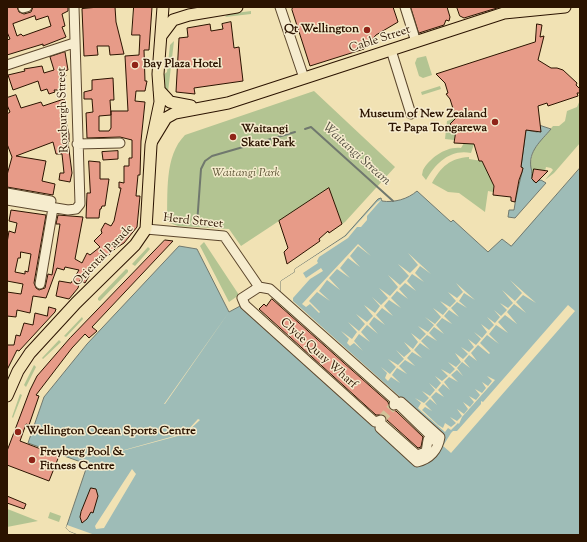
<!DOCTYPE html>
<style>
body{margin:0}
#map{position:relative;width:587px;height:542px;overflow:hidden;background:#f1e2b4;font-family:"Sorts Mill Goudy",serif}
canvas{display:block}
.frame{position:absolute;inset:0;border:8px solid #2b1300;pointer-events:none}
</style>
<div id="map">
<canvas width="587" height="542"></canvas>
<div class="frame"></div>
</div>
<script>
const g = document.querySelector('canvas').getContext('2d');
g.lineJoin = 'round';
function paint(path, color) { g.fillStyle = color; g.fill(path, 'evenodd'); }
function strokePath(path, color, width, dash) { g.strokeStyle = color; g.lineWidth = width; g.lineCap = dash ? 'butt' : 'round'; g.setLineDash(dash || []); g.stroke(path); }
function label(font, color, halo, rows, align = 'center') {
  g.font = font + ' "Sorts Mill Goudy",serif'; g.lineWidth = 3; g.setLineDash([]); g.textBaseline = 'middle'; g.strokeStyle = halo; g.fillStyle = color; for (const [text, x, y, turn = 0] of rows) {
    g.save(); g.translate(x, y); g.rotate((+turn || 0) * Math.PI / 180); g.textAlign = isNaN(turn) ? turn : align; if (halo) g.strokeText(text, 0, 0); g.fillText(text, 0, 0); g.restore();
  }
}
const green = new Path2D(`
 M251 11V14L225 17 228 14Z
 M174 41 168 92 163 85V75L167 72 170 45Z
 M426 56 432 75 423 78 419 76 415 63 417 58Z
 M440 86 441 89 422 95 421 92Z
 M314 91 395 167 345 222 342 224 329 188 241 246 229 229 178 226 167 222C168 194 164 156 185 135Z
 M580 100V143L554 173 545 180 553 170 551 168 546 167 545 171 532 179 530 177V165L533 152 536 145 553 126H559L565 121 567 111 577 107Z
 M456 118 450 124 456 130 454 140 445 139 447 121Z
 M464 143 474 144 471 153C450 149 436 163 426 180L422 175 423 170C430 158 446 146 461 148Z
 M469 157V159L482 161 494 186 493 192 488 191 485 212 459 193 448 192 432 183C441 167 450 158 469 157Z
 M204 242 239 295 229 302 200 246Z
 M148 247 150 249 135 266 132 264Z
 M126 269 128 270V272L100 301 98 300V298Z
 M82 317 83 319 66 337 64 336Z
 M59 340 61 342 43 359 42 358Z
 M34 365 36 367 26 387 24 385Z
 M20 394 22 395 13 418 12 417Z
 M7 509 10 510 38 521 7 527Z
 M50 512 61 516 59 522 48 518Z`);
const water = new Path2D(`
 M539 125 551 129C541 141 528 151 531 168 533 174 530 176 534 182L541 180 546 183 515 218 508 217 509 210H514C516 195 520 181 523 168L521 167 526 130 537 132Z
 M580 168V535H79L69 531 66 528 87 466 86 462H81L28 443 44 397 87 344 179 246 197 249 229 312 242 305 417 462 439 446 290 302 291 301 281 293V281L295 272V269L345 236 378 199 381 198 382 201C394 203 408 199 417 191L451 222 453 220 488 252 502 239 511 246Z`);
const pier = new Path2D(`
 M382 199 367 216V220L361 227H357L348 238 319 257 317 261 318 263 303 273 306 278 321 268 323 271 310 279 293 298V301L418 413 440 437 290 302 291 301 281 293V281L295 272V269L346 236 377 202Z
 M358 244 371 256 358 246 350 256 360 267 348 258 340 268 350 278 337 269 329 278 340 290 327 280 319 291 330 301 317 292 309 301 320 312 319 313 310 304 306 307 302 304Z
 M408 253 431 274 420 266 415 273 424 282 412 274 407 281 416 291 405 283 399 289 408 299 397 291 391 298 401 308 389 300 384 306 393 316 382 308 376 315 385 325 374 317 369 324 378 334 367 325 361 332 370 342 359 334 354 341 363 351 354 343 350 346 347 343 349 339 341 331 352 339 357 332 348 322 359 331 365 324 356 314 367 322 373 316 364 305 375 313 380 306 372 297 381 305 388 298 379 288 390 296 398 287 388 275 400 285 409 276 398 264 410 273 418 265Z
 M510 280 536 303 523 295 516 302 526 313 514 304 507 312 517 324 505 315 498 322 508 333 496 325 489 334 499 344 487 335 480 343 490 353 489 354 478 345 471 353 477 361 469 355 464 361 470 368 462 362 457 368 463 376 457 370 451 375 458 382 449 377 444 382 450 390 443 384 438 390 444 397 436 392 431 397 437 405 430 399 425 404 432 411 425 407 422 410 438 425 443 428 445 423 451 427 456 423 450 417 457 421 462 416 457 409 464 414 468 409 463 402 470 407 474 402 469 396 476 400 480 395 475 389 482 393 486 388 482 382 488 386 492 381 487 376 495 380 462 417 459 424 458 423 451 430 448 428 445 432 421 411 418 408 421 403 415 398 424 403 429 398 422 391 430 396 435 390 429 383 436 389 441 383 435 376 442 381 448 376 441 369 450 374 455 369 448 362 456 367 461 362 455 353 463 359 468 354 461 347 469 352 474 347 468 339 476 345 481 339 474 332 482 338 487 332 481 324 489 330 494 325 487 317 495 323 500 317 494 310 501 316 507 310 500 303 508 308 513 303 502 290 515 301 522 293Z
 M456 283 475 300 464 293 459 301 467 308 457 302 451 308 459 317 449 310 444 316 452 324 442 318 436 325 444 334 434 327 429 333 437 341 427 335 421 341 430 350 420 343 414 350 422 358 412 352 407 358 415 366 405 360 399 366 407 374 397 368 392 375 400 383 391 377 388 381 385 378 387 373 381 367 390 374 396 367 388 359 398 365 404 359 396 350 404 357 411 351 404 342 413 349 418 342 411 333 420 340 426 334 418 326 428 332 434 325 425 317 435 324 441 317 433 308 443 315 448 309 440 301 450 307 456 301 448 292 457 298 463 292Z
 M568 305 575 311 451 453 450 452 443 446 451 433 453 431H457L481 404V401L483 402Z
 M229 312 165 404H164Z
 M198 419 200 420 185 434 81 462 185 433Z
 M132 469 136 474 104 528 96 529 95 526Z
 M67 525 95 535H79L69 531 66 528Z`);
const stream = new Path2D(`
 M305 129 311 127 393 201
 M197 224 201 169 205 161 212 156 295 132`);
const building = new Path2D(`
 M7 7H17L19 12 24 14 31 12 33 7H68V11L62 14 65 26 62 27 66 37 43 46V44L7 55V40L10 39 7 32ZM35 16 36 20 48 16 51 26 23 36 21 34 17 36 13 24Z
 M99 7H115L116 22 124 54 110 55 109 46H97L98 55 84 56 82 9Z
 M134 7H152L149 50H144L145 81H147L145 91H136L135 101 145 102 141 141 140 175H138L136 196H140L137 227 124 243 116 248 102 262 99 259 85 283 80 280 78 288 69 299 56 296 59 281 71 283 79 270 65 267 64 270 57 268 46 298 33 296 30 313 17 310 16 317 7 316V292L21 294 23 284 7 281V243L9 231 15 233 17 223 9 221 11 210 46 215 34 283 36 288 39 290 45 288 48 274 52 275 60 224H56L58 215 83 217 75 259 82 263 87 253 90 255 100 247 94 241 102 233 101 230 105 223 111 226 114 221 121 188H119V182L124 183V166H129V158H132V140L120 137 87 138 86 113 93 112 92 99H84V92L92 90V80L113 78 114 100H110L111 115 99 116V131H109L111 128V111H128L125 56 139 55 140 35H132ZM21 252 31 254 28 272 25 271V274L15 272 18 258H20Z
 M293 7H393L398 22 376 35 364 49 310 66 292 10Z
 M411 7H447L450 17 449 21 446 20 444 25 419 33Z
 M457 7H497V8L464 18 460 16Z
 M231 22 234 48 239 47 243 81 194 88 195 94 176 92 179 38 188 37 187 28 210 24 211 31 223 29 222 24Z
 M537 24 542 25 540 37 544 36 538 60 551 68H557L563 70 577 83 576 85 580 89V93H577L578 96 548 106 547 103 538 106 541 132 526 130 521 167 523 168 522 172 519 180 515 202 511 201V197L493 195 494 186 482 161H479L474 144 454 143 456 130 450 124 456 118 450 99 446 94 448 93 445 83 436 74 535 42Z
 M65 52 68 70 64 71 66 76 62 77 63 90H54L55 92 49 94 47 89 41 91 38 81 13 90 8 75 25 71 24 69 42 66 44 73 54 70 50 57Z
 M16 95 21 108 41 102 43 106 64 99 66 105 62 106 69 134V142H68L72 173 70 182 59 180 60 173H64L62 154H56L53 142 16 156 46 161 42 181 55 184 53 195 7 187V175L12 157 7 144V114L10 112 7 105V98Z
 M118 151V159L103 160 102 152Z
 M89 161 100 162V179H109L105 206H102L101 209H100L99 218H86L87 193H90Z
 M534 169 548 171 536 183 532 179Z
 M329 188 342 224 329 233 328 231 319 239 320 241 287 264 284 252 288 248 279 221Z
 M165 240 173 241 92 327 97 331 89 338 85 334 72 348 36 395 39 396 29 425 26 424 20 441 59 456 49 481 7 465V451L30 390 37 376 70 338Z
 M272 299 388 402 390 409 396 411 423 437 421 447 418 448 387 420 385 415H376L259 309 264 304 266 306Z
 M49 307 56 309 55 312 19 351 17 350 7 370V345H14L16 335 20 336 24 323 33 325 35 313 47 316Z
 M91 488 96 489 98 496 93 513 91 512 87 519 82 523 80 517 81 512Z
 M7 496 26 504 24 509 7 503Z`);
const minorTunnel = new Path2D(`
 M381 420 394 405`);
const minor = new Path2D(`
 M280 7 304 78
 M405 7 416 42
 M23 8 27 7
 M391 50 411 114
 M7 65 74 43
 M77 144 120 143
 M7 193 51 201
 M7 200 68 210 76 209 80 204 74 7
 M146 229 224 236 259 287
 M40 284 53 208
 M259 287 242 298 245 305 375 422 381 420
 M259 287 270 289 395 400 394 405
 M401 402 440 437C438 450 430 459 417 462L380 428 383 425 417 455 426 452 428 440H432V437L399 405Z`);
const major = new Path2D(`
 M161 36 173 20 189 15 237 7
 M159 90 170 102 191 106
 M152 141 166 118 175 113 228 103 504 13 565 7
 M7 396 18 371 30 353 76 303 135 245 146 229 151 145 160 102 158 74 163 7`);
const markers = [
 [367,30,4,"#8f2418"],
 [135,65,4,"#8f2418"],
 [495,122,4,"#8f2418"],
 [233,137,4,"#8f2418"],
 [18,432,4,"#8f2418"],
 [32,460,4,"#8f2418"]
];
const poiNames = [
 ["Qt Wellington",359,30,"right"],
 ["Bay Plaza Hotel",143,65],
 ["Museum of New Zealand",487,115,"right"],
 ["Te Papa Tongarewa",487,129,"right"],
 ["Waitangi",241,130],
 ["Skate Park",241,144],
 ["Wellington Ocean Sports Centre",26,432],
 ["Freyberg Pool &",40,453],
 ["Fitness Centre",40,467]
];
const streetNames = [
 ["Cable Street",380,40,-18],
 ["Roxburgh Street",64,110,-92],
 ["Herd Street",193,222,6],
 ["Oriental Parade",104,256,-46],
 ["Clyde Quay Wharf",318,354,42]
];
const parkNames = [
 ["Waitangi Park",246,174]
];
const waterNames = [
 ["Waitangi Stream",356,155,42]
];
paint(green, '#b3c492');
paint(water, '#9ebcb7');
strokePath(water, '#70786e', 1);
paint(pier, '#f1e2b4');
strokePath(stream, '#70786e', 2);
paint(building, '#e79b88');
strokePath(building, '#2b1300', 1);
strokePath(minorTunnel, '#d3c399', 9, [9, 4.5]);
strokePath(minor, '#5c472d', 11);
strokePath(major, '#2b1300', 13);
strokePath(minor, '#f6ecce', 9);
strokePath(major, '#f1e2b4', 11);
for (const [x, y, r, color] of markers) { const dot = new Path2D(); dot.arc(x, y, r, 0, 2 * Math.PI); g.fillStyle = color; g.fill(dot); strokePath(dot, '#f6ecce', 1.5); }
label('bold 12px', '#2b1300', '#f6ecce', poiNames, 'left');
label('12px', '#2b1300', '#f6ecce', streetNames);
label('italic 12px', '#5b5133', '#f6ecce', parkNames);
label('italic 13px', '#534e40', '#f6ecce', waterNames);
</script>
